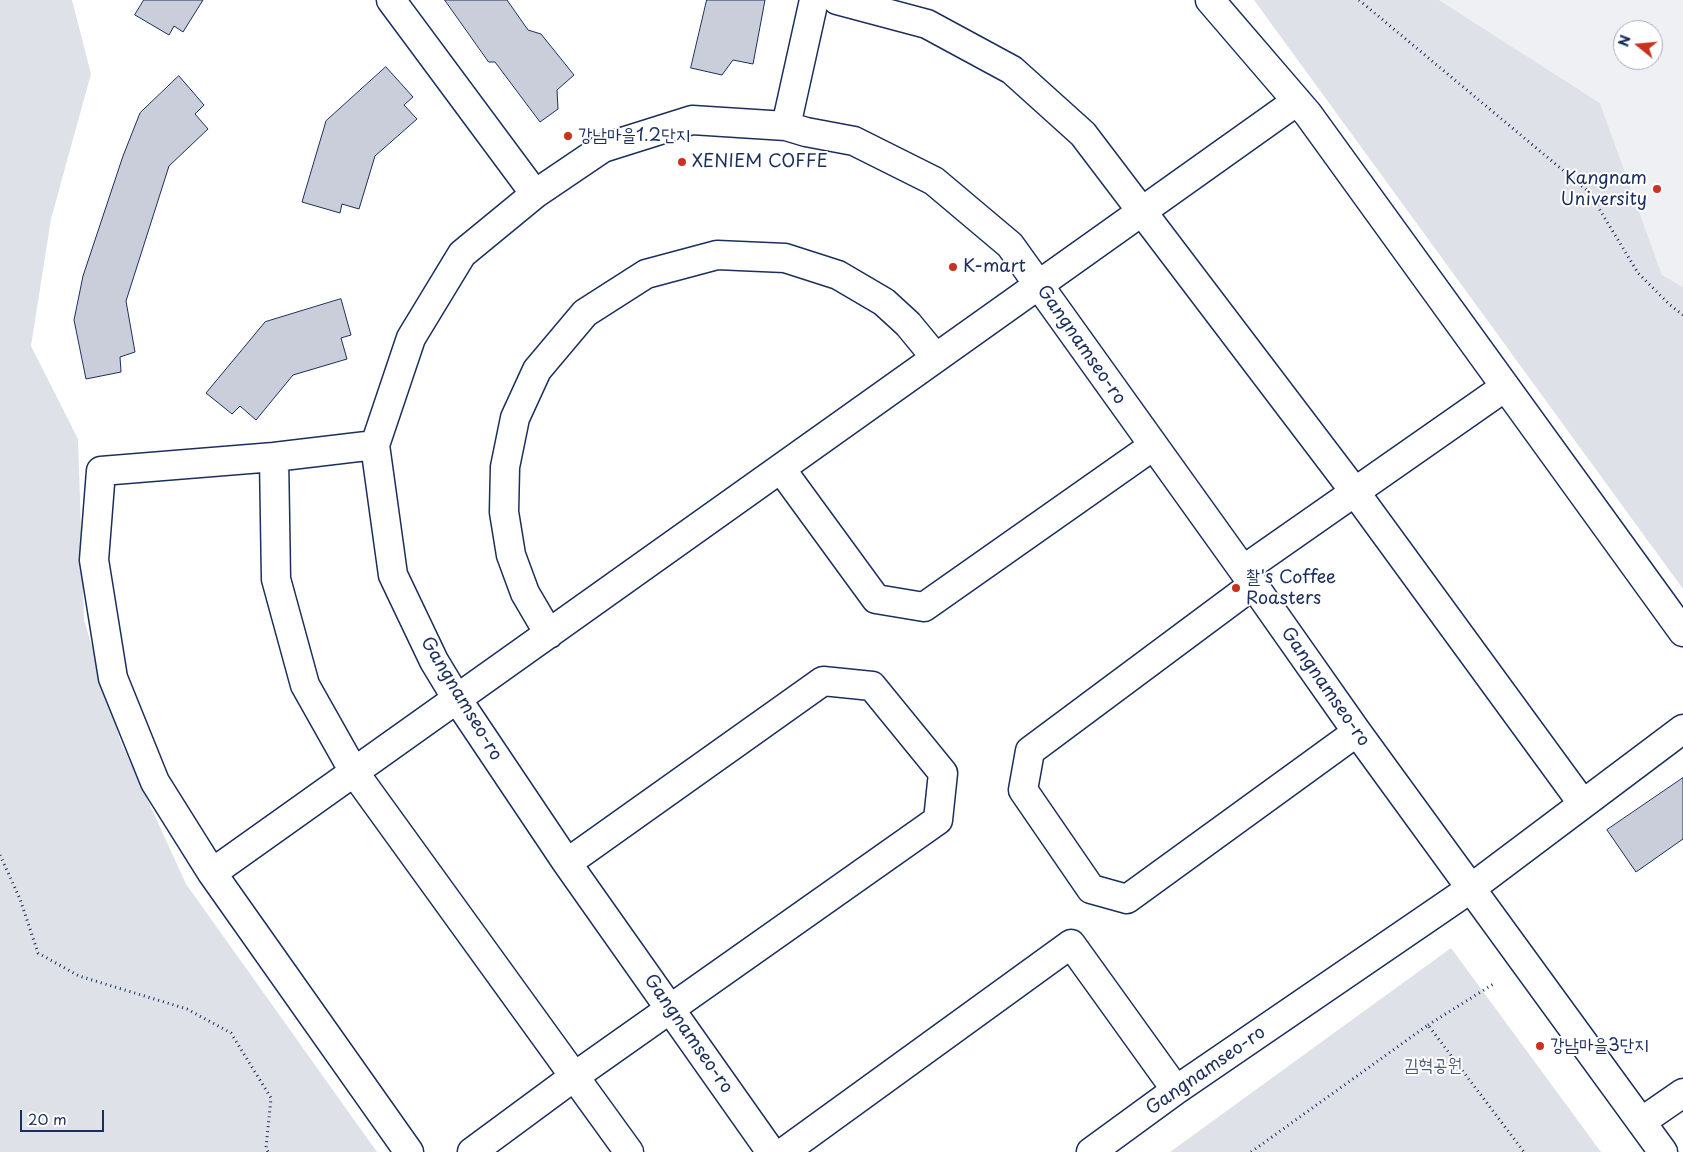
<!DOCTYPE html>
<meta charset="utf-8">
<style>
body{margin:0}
#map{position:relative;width:1683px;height:1152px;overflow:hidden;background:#fff;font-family:"Playpen Sans",sans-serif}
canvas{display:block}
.north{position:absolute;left:1613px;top:20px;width:50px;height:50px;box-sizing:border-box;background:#fff;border:1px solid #a4acbf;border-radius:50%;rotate:287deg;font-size:14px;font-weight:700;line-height:20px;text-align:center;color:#1b2f5e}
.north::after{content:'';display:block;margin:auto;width:18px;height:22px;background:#c8321e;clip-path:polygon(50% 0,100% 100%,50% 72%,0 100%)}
.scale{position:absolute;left:20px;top:1110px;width:84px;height:22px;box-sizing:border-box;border:2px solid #1b2f5e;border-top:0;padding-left:6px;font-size:15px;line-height:18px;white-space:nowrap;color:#1b2f5e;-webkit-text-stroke:4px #fff;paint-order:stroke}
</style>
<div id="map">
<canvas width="1683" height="1152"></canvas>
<div class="north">N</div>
<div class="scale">20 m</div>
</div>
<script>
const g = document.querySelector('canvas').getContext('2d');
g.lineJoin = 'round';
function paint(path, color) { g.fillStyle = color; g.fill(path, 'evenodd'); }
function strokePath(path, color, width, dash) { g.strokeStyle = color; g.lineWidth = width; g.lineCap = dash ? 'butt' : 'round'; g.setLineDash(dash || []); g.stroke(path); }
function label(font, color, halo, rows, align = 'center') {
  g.font = font + ' "Playpen Sans","Poor Story",sans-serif'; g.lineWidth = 4; g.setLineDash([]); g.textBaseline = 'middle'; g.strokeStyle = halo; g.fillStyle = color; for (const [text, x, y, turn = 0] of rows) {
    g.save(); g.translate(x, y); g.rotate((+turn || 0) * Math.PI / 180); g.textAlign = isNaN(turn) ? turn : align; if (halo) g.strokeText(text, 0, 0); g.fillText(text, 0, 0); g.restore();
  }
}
const built = new Path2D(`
 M1439 0H1683V287L1662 275 1600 103ZM1623 30H1653V60H1623Z`);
const green = new Path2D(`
 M0 0H72L91 74 51 219 31 346 78 439 84 620 120 740 186 884 377 1152H0Z
 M1254 0H1439L1600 103 1662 275 1683 287V589Z
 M1451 948 1601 1152H1170Z`);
const building = new Path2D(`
 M144 0H203L183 32 174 26 169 35 135 15Z
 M445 0H507L528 30 541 34 574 75 557 90 558 109 540 122 495 62H489Z
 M707 0H765L753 64 733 60 722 75 691 68Z
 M386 67 413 97 404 105 417 119 375 156 359 209 342 204 340 213 302 202 326 121Z
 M179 76 204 105 195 114 208 129 169 166 126 301 135 352 120 357 121 372 86 379 74 320 83 276 123 156 140 113Z
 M341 299 351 335 341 338 347 359 293 375 256 420 240 406 232 414 206 393 265 322Z
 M1683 778V839L1636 872 1607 830Z`);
const path = new Path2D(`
 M1359 0 1589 192 1638 273 1670 305 1683 315
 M0 855 20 899 38 953 79 976 187 1009 231 1033 271 1098 266 1148 268 1152
 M1428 1025 1495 983
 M1251 1152 1428 1025 1524 1152`);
const minor = new Path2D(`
 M391 0 535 194
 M837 0 927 24 1012 70 1083 134 1355 492 1583 804
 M1210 0 1308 114 1683 632
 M786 126 814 0
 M375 445 274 457 101 471 94 560 113 678 155 782 212 873 409 1152
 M274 457 276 579 305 685 354 772 629 1152
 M781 469 876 599 924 607 1153 446
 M1243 570 1505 387
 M1253 585 1030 751 1023 790 1091 889 1127 899 1357 732
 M549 634 525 593 511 555 504 512 505 467 515 418 537 370 585 313 646 274 717 255 785 258 838 275 884 302 908 324 936 358
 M212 873 1297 101
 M1641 1122 1683 1093
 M472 1152 575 1076 938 820 943 773 872 686 823 681 567 863
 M771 1152 567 863 457 699 434 661 393 575 375 445 411 338 462 254 535 194 603 148 692 120 786 126 806 132 854 141 934 181 1010 245 1243 570 1357 732 1663 1152
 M784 1152 1071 944 1176 1090
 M1091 1152 1176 1090 1470 889 1683 729`);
const markers = [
 [568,136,5,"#c8321e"],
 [682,162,5,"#c8321e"],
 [1657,189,5,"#c8321e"],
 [953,267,5,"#c8321e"],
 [1236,588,5,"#c8321e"],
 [1540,1046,5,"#c8321e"]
];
const poiNames = [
 ["강남마을1.2단지",578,136],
 ["XENIEM COFFE",692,162],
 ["Kangnam",1647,179,"right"],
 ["University",1647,200,"right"],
 ["K-mart",963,267],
 ["촬's Coffee",1246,578],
 ["Roasters",1246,599],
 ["강남마을3단지",1550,1046]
];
const streetNames = [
 ["Gangnamseo-ro",1081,345,55],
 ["Gangnamseo-ro",1325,687,55],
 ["Gangnamseo-ro",461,699,59],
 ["Gangnamseo-ro",688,1034,55],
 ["Gangnamseo-ro",1206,1071,-35]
];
const parkNames = [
 ["김혁공원",1433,1066]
];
paint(built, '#eff0f4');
paint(green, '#dee1e7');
paint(building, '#caceda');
strokePath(building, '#1b2f5e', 1);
strokePath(minor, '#1b2f5e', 31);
strokePath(path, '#1b2f5e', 3, [1, 4]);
strokePath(minor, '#fff', 28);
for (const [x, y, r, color] of markers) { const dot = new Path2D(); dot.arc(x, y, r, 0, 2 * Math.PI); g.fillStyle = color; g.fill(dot); strokePath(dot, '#fff', 2); }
label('18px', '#1b2f5e', '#fff', poiNames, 'left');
label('18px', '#1b2f5e', '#fff', streetNames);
label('18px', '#4c5c80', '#fff', parkNames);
</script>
